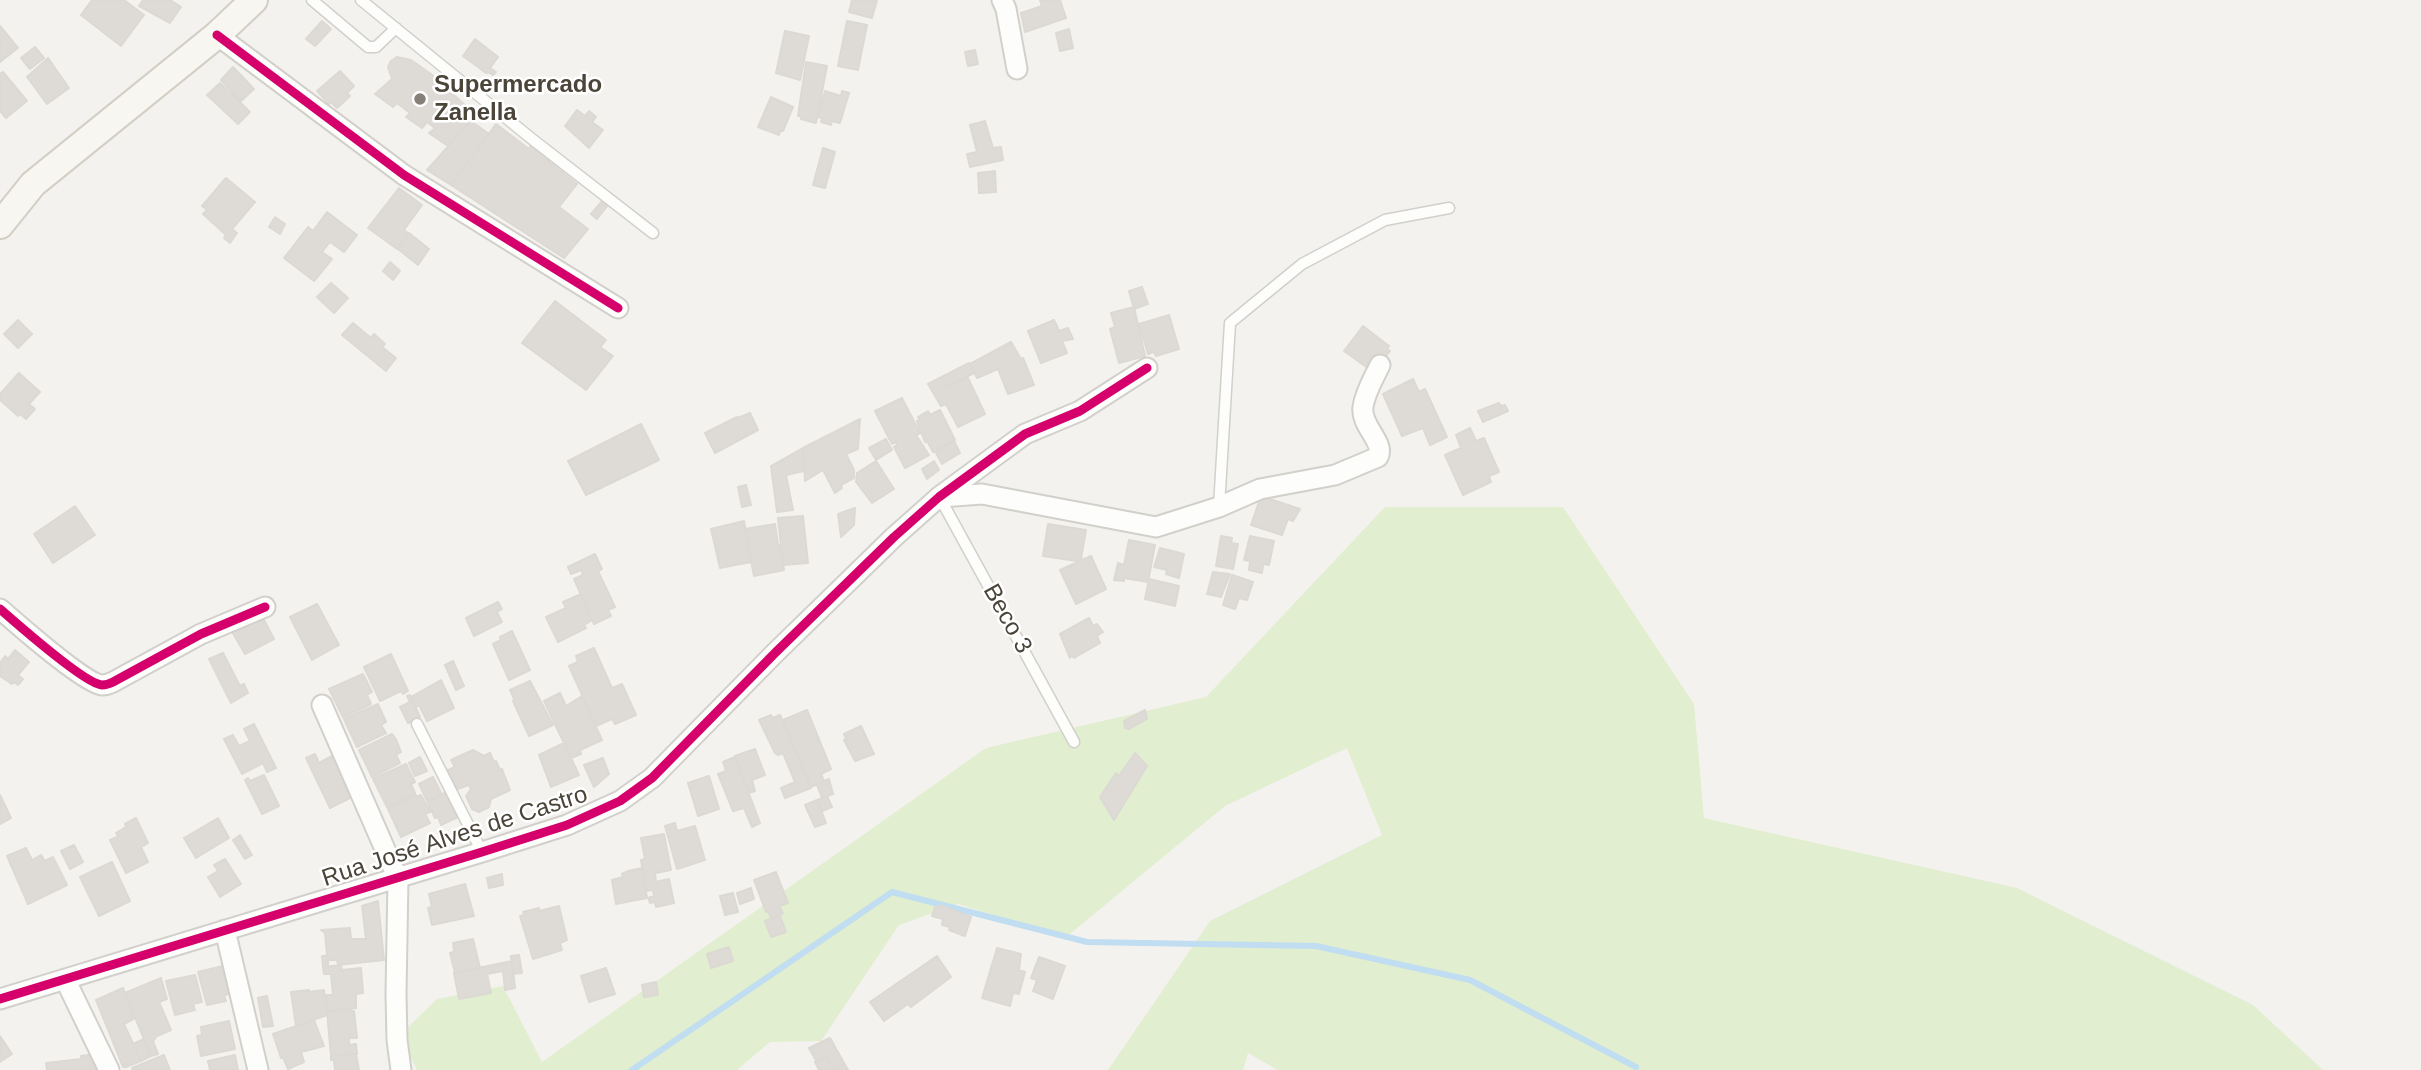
<!DOCTYPE html>
<meta charset="utf-8">
<style>
body{margin:0}
canvas{display:block;background:#f4f2ee}
</style>
<canvas width="2421" height="1070"></canvas>
<script>
const g = document.querySelector('canvas').getContext('2d');
g.lineJoin = 'round';
function paint(path, color) { g.fillStyle = color; g.fill(path, 'evenodd'); }
function strokePath(path, color, width, dash) { g.strokeStyle = color; g.lineWidth = width; g.lineCap = dash ? 'butt' : 'round'; g.setLineDash(dash || []); g.stroke(path); }
function label(font, color, halo, rows, align = 'center') {
  g.font = font + ' Arial,sans-serif'; g.lineWidth = 5; g.setLineDash([]); g.textBaseline = 'middle'; g.strokeStyle = halo; g.fillStyle = color; for (const [text, x, y, turn = 0] of rows) {
    g.save(); g.translate(x, y); g.rotate((+turn || 0) * Math.PI / 180); g.textAlign = isNaN(turn) ? turn : align; if (halo) g.strokeText(text, 0, 0); g.fillText(text, 0, 0); g.restore();
  }
}
const green = new Path2D(`
 M1385 507H1563L1694 704 1704 818 2017 888 2253 1005 2323 1070H1278L1248 1053 1243 1070H1108L1210 921 1382 835 1347 748 1225 806 1065 938 958 904 899 925 821 1041 770 1042 737 1070H417L400 1035 437 999 503 986 542 1062 986 748 1206 697Z`);
const stream = new Path2D(`
 M632 1070 892 892 1087 942 1316 946 1470 980 1636 1067`);
const building = new Path2D(`
 M92 0H124L144 15 121 46 81 15Z
 M143 0H170L181 7 170 23 139 6Z
 M852 0H877L872 18 849 12Z
 M1040 0H1060L1066 18 1025 32 1021 13 1042 6Z
 M322 21 331 29 315 46 306 39Z
 M847 21 867 25 858 70 838 66Z
 M0 26 18 48 0 62Z
 M1069 29 1073 48 1060 51 1056 33Z
 M785 31 809 36 800 80 776 73Z
 M475 39 498 57 490 68 496 72 493 75 488 72 486 73 463 56Z
 M35 47 44 58 30 69 21 58Z
 M975 50 978 64 968 66 965 52Z
 M397 57 411 60 431 74 468 108 462 115 471 121 448 146 429 133 435 128 427 122 422 128 406 117 410 113 397 103 393 107 375 94 392 79 388 67 391 61Z
 M48 58 69 88 47 104 27 77Z
 M806 62 827 66 816 123 801 119V116H798Z
 M233 67 254 89 241 101 221 80Z
 M340 71 354 86 347 93 350 96 337 108 331 102 329 104 317 91Z
 M3 72 27 101 6 118 0 111V74Z
 M220 83 250 112 238 124 207 95Z
 M825 91 841 96 842 91 849 93 840 123 832 121 831 125 821 122 822 118 818 117Z
 M771 97 793 107 783 131 781 130 779 135 758 127Z
 M577 110 585 116 589 111 596 117 592 122 603 130 589 148 565 126Z
 M471 121 489 134 451 185 427 170Z
 M985 121 993 148 1001 147 1003 160 970 167 967 154 977 152 970 125Z
 M496 124 529 149 531 145 536 149 539 146 552 156 548 161 577 184 559 207 588 229 564 258 451 185Z
 M823 148 835 152 825 188 813 185Z
 M995 171 996 192 979 193 978 173Z
 M226 178 255 202 232 229 237 233 230 243 224 238 226 235 203 214 207 210 202 206Z
 M399 188 422 205 404 230 409 234 397 249 368 228Z
 M603 200 608 205 597 219 591 214Z
 M327 212 357 235 344 252 330 242 322 252 332 259 314 281 284 258 308 227 313 231Z
 M275 217 285 224 280 234 269 227Z
 M409 233 429 249 418 265 398 249Z
 M390 262 400 271 393 280 383 271Z
 M331 283 348 298 334 313 317 297Z
 M1142 287 1148 304 1134 309 1129 291Z
 M555 301 606 340 600 347 613 356 586 390 522 343Z
 M1134 307 1145 356 1119 363 1110 329 1115 327 1111 313Z
 M1169 315 1179 349 1156 356 1154 352 1148 354 1139 324Z
 M18 320 32 334 18 348 4 334Z
 M1054 320 1059 331 1068 328 1073 339 1062 341 1067 353 1041 363 1028 331Z
 M353 323 371 338 374 334 385 344 382 347 396 358 386 371 342 335Z
 M1363 326 1389 346 1387 349 1390 351 1372 371 1344 351Z
 M1011 342 1021 359 1023 358 1034 385 1008 394 998 369 977 378 970 364Z
 M969 363 974 373 946 387 968 378 985 414 958 427 946 404 941 406 928 384Z
 M19 373 40 392 29 404 35 409 26 419 20 414 18 416 0 400V394Z
 M1413 379 1419 392 1425 389 1447 437 1430 445 1423 428 1402 436 1383 394Z
 M902 398 920 433 916 435 929 455 905 468 894 447 897 445 896 442 892 444 875 411Z
 M1499 403 1501 406 1505 405 1508 411 1483 422 1478 411Z
 M940 410 955 440 933 452 927 441 925 442 917 421 920 420 918 417 928 411 930 415Z
 M750 413 758 430 715 453 705 433 737 417 738 418Z
 M860 419 858 449 846 454 854 470V478L841 485 842 488 835 493 823 470 805 481 803 448Z
 M641 424 659 460 586 495 568 461Z
 M1470 428 1476 441 1484 438 1499 472 1489 476 1491 482 1463 495 1445 455 1461 448 1456 435Z
 M886 439 892 450 876 460 869 448Z
 M954 441 960 453 942 464 935 451Z
 M803 448 804 471 786 475 793 510 777 512 771 466Z
 M876 461 894 489 872 503 856 482 857 473Z
 M934 461 939 470 927 479 922 469Z
 M746 485 751 505 742 507 738 487Z
 M1261 496 1300 509 1293 521 1288 519 1282 535 1251 525Z
 M75 506 95 535 53 563 34 534Z
 M855 508 854 525 841 537 838 514Z
 M803 516 808 563 783 565 778 518Z
 M744 521 751 562 720 568 711 529Z
 M775 524 778 545H780L784 570 754 576 745 529Z
 M1048 524 1086 530 1081 559 1077 561 1043 556Z
 M1221 536 1232 538 1231 543 1238 544 1233 569 1216 566Z
 M1250 536 1274 541 1269 565 1263 564 1262 573 1249 570 1250 561 1244 560Z
 M1129 540 1155 545 1148 582 1124 578V581L1114 580 1118 563 1124 565Z
 M1160 548 1184 554 1179 578 1166 574 1167 570 1154 567Z
 M595 554 602 569 598 571 615 607 608 610 611 616 594 624 574 579 583 575 581 570 571 574 568 567Z
 M1091 556 1106 589 1076 604 1060 570Z
 M1213 572 1230 574 1221 597 1207 594Z
 M1232 575 1253 582 1247 600 1239 598 1235 609 1223 605Z
 M1149 579 1179 586 1175 606 1145 599Z
 M581 594 592 620 584 625 586 628 558 642 546 617 566 608 563 602Z
 M498 602 502 609 497 612 502 622 474 636 466 618Z
 M317 604 339 645 312 660 290 617Z
 M261 614 274 639 245 654 231 630Z
 M1089 618 1093 626 1097 624 1103 632 1097 636 1100 643 1074 658 1072 655 1070 658 1060 634Z
 M512 631 530 670 509 680 493 644 501 640 500 637Z
 M594 648 612 688 622 684 636 715 615 724 612 719 596 726 569 666 578 662 576 656Z
 M15 650 29 662 18 675 23 679 18 685 14 682 12 684 0 676V663L5 656 8 659Z
 M223 653 240 686 244 684 248 693 231 703 209 659Z
 M391 654 408 691 403 694 401 691 380 701 364 667Z
 M453 661 464 686 456 690 445 665Z
 M363 674 372 692 367 695 371 704 343 717 329 689Z
 M441 680 454 708 427 721 419 705 416 707 411 697Z
 M530 681 553 725 529 736 513 701H515L510 690Z
 M560 693 566 706 582 696 602 740 580 750 581 754 571 758 544 701Z
 M410 695 420 717 408 723 400 707 410 702 407 696Z
 M378 704 386 722 381 725 386 733 357 747 344 719Z
 M807 710 831 769 821 774 824 781 811 787 783 720Z
 M1145 710 1147 719 1129 729 1125 728 1124 721Z
 M771 715 773 718 780 715 811 788 785 798 781 788 795 782 783 753 778 755 775 753 759 720Z
 M254 724 276 768 267 772 263 763 242 774 224 739 233 735 239 746 250 741 244 729Z
 M861 726 874 754 855 761 844 740 846 739 844 734Z
 M392 734 396 739 401 752 396 755 400 763 372 777 359 750Z
 M564 743 579 775 551 787 539 755Z
 M755 749 765 775 752 780 755 791 749 793 735 756Z
 M473 750 484 756 490 753 494 762 496 761 500 770 502 769 510 790 491 799 489 807 479 812 472 809 466 796 471 789 469 785 455 790 446 771 455 767 451 760Z
 M1135 753 1147 766 1114 820 1100 797 1116 773 1119 776Z
 M315 754 319 763 334 755 354 796 330 808 306 758Z
 M420 757 427 771 415 776 409 763Z
 M735 757 760 823 752 827 744 808 733 811 718 774 726 771 723 762Z
 M603 758 609 774 594 787 584 765Z
 M406 764 415 782 411 784 415 793 387 807 373 779Z
 M264 775 279 806 262 814 245 780 248 778 250 781Z
 M709 776 719 809 698 816 688 783Z
 M433 777 442 795 427 801 419 784Z
 M829 779 833 794 822 798 817 785Z
 M447 792 458 817 441 825 438 817 435 818 427 801Z
 M0 795 11 818 0 824Z
 M416 795 417 797 421 795 430 812 425 814 430 823 401 837 388 809Z
 M827 796 832 807 822 811 817 800Z
 M817 800 826 823 815 827 805 805Z
 M136 818 148 843 141 847 148 862 126 873 110 840 122 835 118 836 116 833 126 827 125 824Z
 M218 818 229 838 196 858 184 838Z
 M675 823 677 831 695 826 705 860 677 869 665 826Z
 M664 834 671 870 655 873 656 882 669 879 674 903 656 907 655 902 650 903 648 898 654 896 653 890 646 891 641 860 645 859 641 838Z
 M240 835 252 855 245 859 233 840Z
 M74 845 83 862 70 869 61 851Z
 M26 848 32 860 41 855 45 861 53 857 67 885 28 904 7 856Z
 M225 859 241 884 220 897 208 877 218 871 214 865Z
 M112 862 130 901 99 916 80 877Z
 M642 868 647 898 616 904 612 880 623 877 622 874 628 871Z
 M776 872 788 903 779 906 783 913 771 918 768 911 766 912 754 880Z
 M502 874 503 885 489 888 487 878Z
 M465 884 474 916 432 925 428 908 432 907 429 894Z
 M751 888 754 899 740 904 737 893Z
 M733 893 738 912 725 915 720 896Z
 M378 901 384 960 338 965 337 960H328V966L323 967 322 956H327L325 933 321 930 350 928 351 939H366L362 906Z
 M940 905 971 917 965 936 949 930 950 927 942 925 943 919 932 916 935 907 939 908Z
 M559 906 567 940 560 943 562 950 533 959 520 916 524 915 523 912 539 908V911Z
 M780 916 786 932 771 937 765 921Z
 M473 939 480 968 455 973 450 953 454 952 453 943Z
 M729 947 733 961 711 968 707 954Z
 M997 948 1021 954 1019 970 1025 972 1019 994 1013 993 1010 1006 982 998Z
 M519 955 522 973 513 974 511 956Z
 M937 956 951 977 911 1007 908 1004 884 1021 870 1002Z
 M1039 957 1065 966 1053 999 1033 991 1037 980 1031 978Z
 M512 961 515 988 505 990 503 971 487 974 491 993 459 999 454 973Z
 M227 965 234 993 224 995 226 1001 207 1005 198 972Z
 M341 965 342 970 361 968 363 993 356 994V1008L327 1011 326 995H333L331 974H324L323 967Z
 M606 968 615 994 589 1002 581 976Z
 M195 975 202 1002 193 1004 195 1010 175 1015 166 981Z
 M161 978 167 999 159 1002 171 1030 157 1036 153 1041 158 1054 151 1056 125 993Z
 M656 982 658 995 644 997 642 985Z
 M123 988 135 1018 124 1024 141 1061 126 1067H123L96 1000Z
 M309 990V992L324 990 327 1015 296 1026 291 992Z
 M267 996 273 1026 263 1027 258 998Z
 M342 1010 354 1011 357 1038H349V1045L356 1044 357 1054 331 1056 327 1012Z
 M314 1020 324 1046 301 1052 304 1062 288 1069 283 1057 281 1058 273 1034Z
 M229 1021 235 1049 201 1056 197 1036 202 1035 201 1027Z
 M0 1036 12 1054 0 1062Z
 M830 1038 848 1070H834L826 1056 817 1062 809 1048Z
 M144 1039 151 1056 141 1061 133 1044Z
 M97 1054 105 1070H47L46 1063 81 1059V1056Z
 M356 1054 359 1070H335L334 1060H331V1056Z
 M164 1055 170 1070H133L132 1068Z
 M235 1055 238 1070H210L208 1061Z
 M826 1056 834 1070H819L815 1062Z`);
const service = new Path2D(`
 M312 0 368 47H376L396 28
 M361 0 532 139 653 233
 M940 498 1074 742
 M1219 507 1230 323 1302 264 1385 220 1449 208
 M417 724 482 852`);
const minor = new Path2D(`
 M1002 0 1006 9 1017 69
 M217 35 404 175 618 308
 M941 497 982 494 1156 527 1219 507 1260 489 1335 475 1378 457C1386 443 1360 426 1363 407 1365 392 1374 378 1380 365
 M0 609C16 623 85 684 102 685 105 685 111 683 113 682L201 634 265 607
 M322 705 398 879 396 994 397 1040 401 1070
 M225 930 258 1070
 M65 979 109 1070
 M0 999 482 852 567 825 620 801 652 778 776 652 894 537 939 497 1025 434 1080 411 1147 368`);
const secondary = new Path2D(`
 M0 225 33 184 217 35 254 0`);
const cycleway = new Path2D(`
 M217 35 404 175 618 308
 M0 609C16 623 85 684 102 685 105 685 111 683 113 682L201 634 265 607
 M0 999 482 852 567 825 620 801 652 778 776 652 894 537 939 497 1025 434 1080 411 1147 368`);
const markers = [
 [420,99,7,"#868178"]
];
const poiNames = [
 ["Supermercado",434,85],
 ["Zanella",434,113]
];
const streetNames = [
 ["Beco 3",1007,619,61],
 ["Rua José Alves de Castro",455,837,-18]
];
paint(green, '#e1eecf');
strokePath(stream, '#c0ddf1', 6);
paint(building, '#dedbd6');
strokePath(building, '#dcd9d4', 2);
strokePath(service, '#d2d0cb', 13);
strokePath(minor, '#d2d0cb', 23);
strokePath(secondary, '#d3cfc5', 30);
strokePath(service, '#fdfdfc', 10);
strokePath(minor, '#fdfdfc', 19);
strokePath(secondary, '#f7f6f1', 26);
strokePath(cycleway, '#d6006c', 9);
for (const [x, y, r, color] of markers) { const dot = new Path2D(); dot.arc(x, y, r, 0, 2 * Math.PI); g.fillStyle = color; g.fill(dot); strokePath(dot, '#fff', 2.5); }
label('bold 24px', '#4b4439', '#fff', poiNames, 'left');
label('24px', '#4b4439', '#fff', streetNames);
</script>
